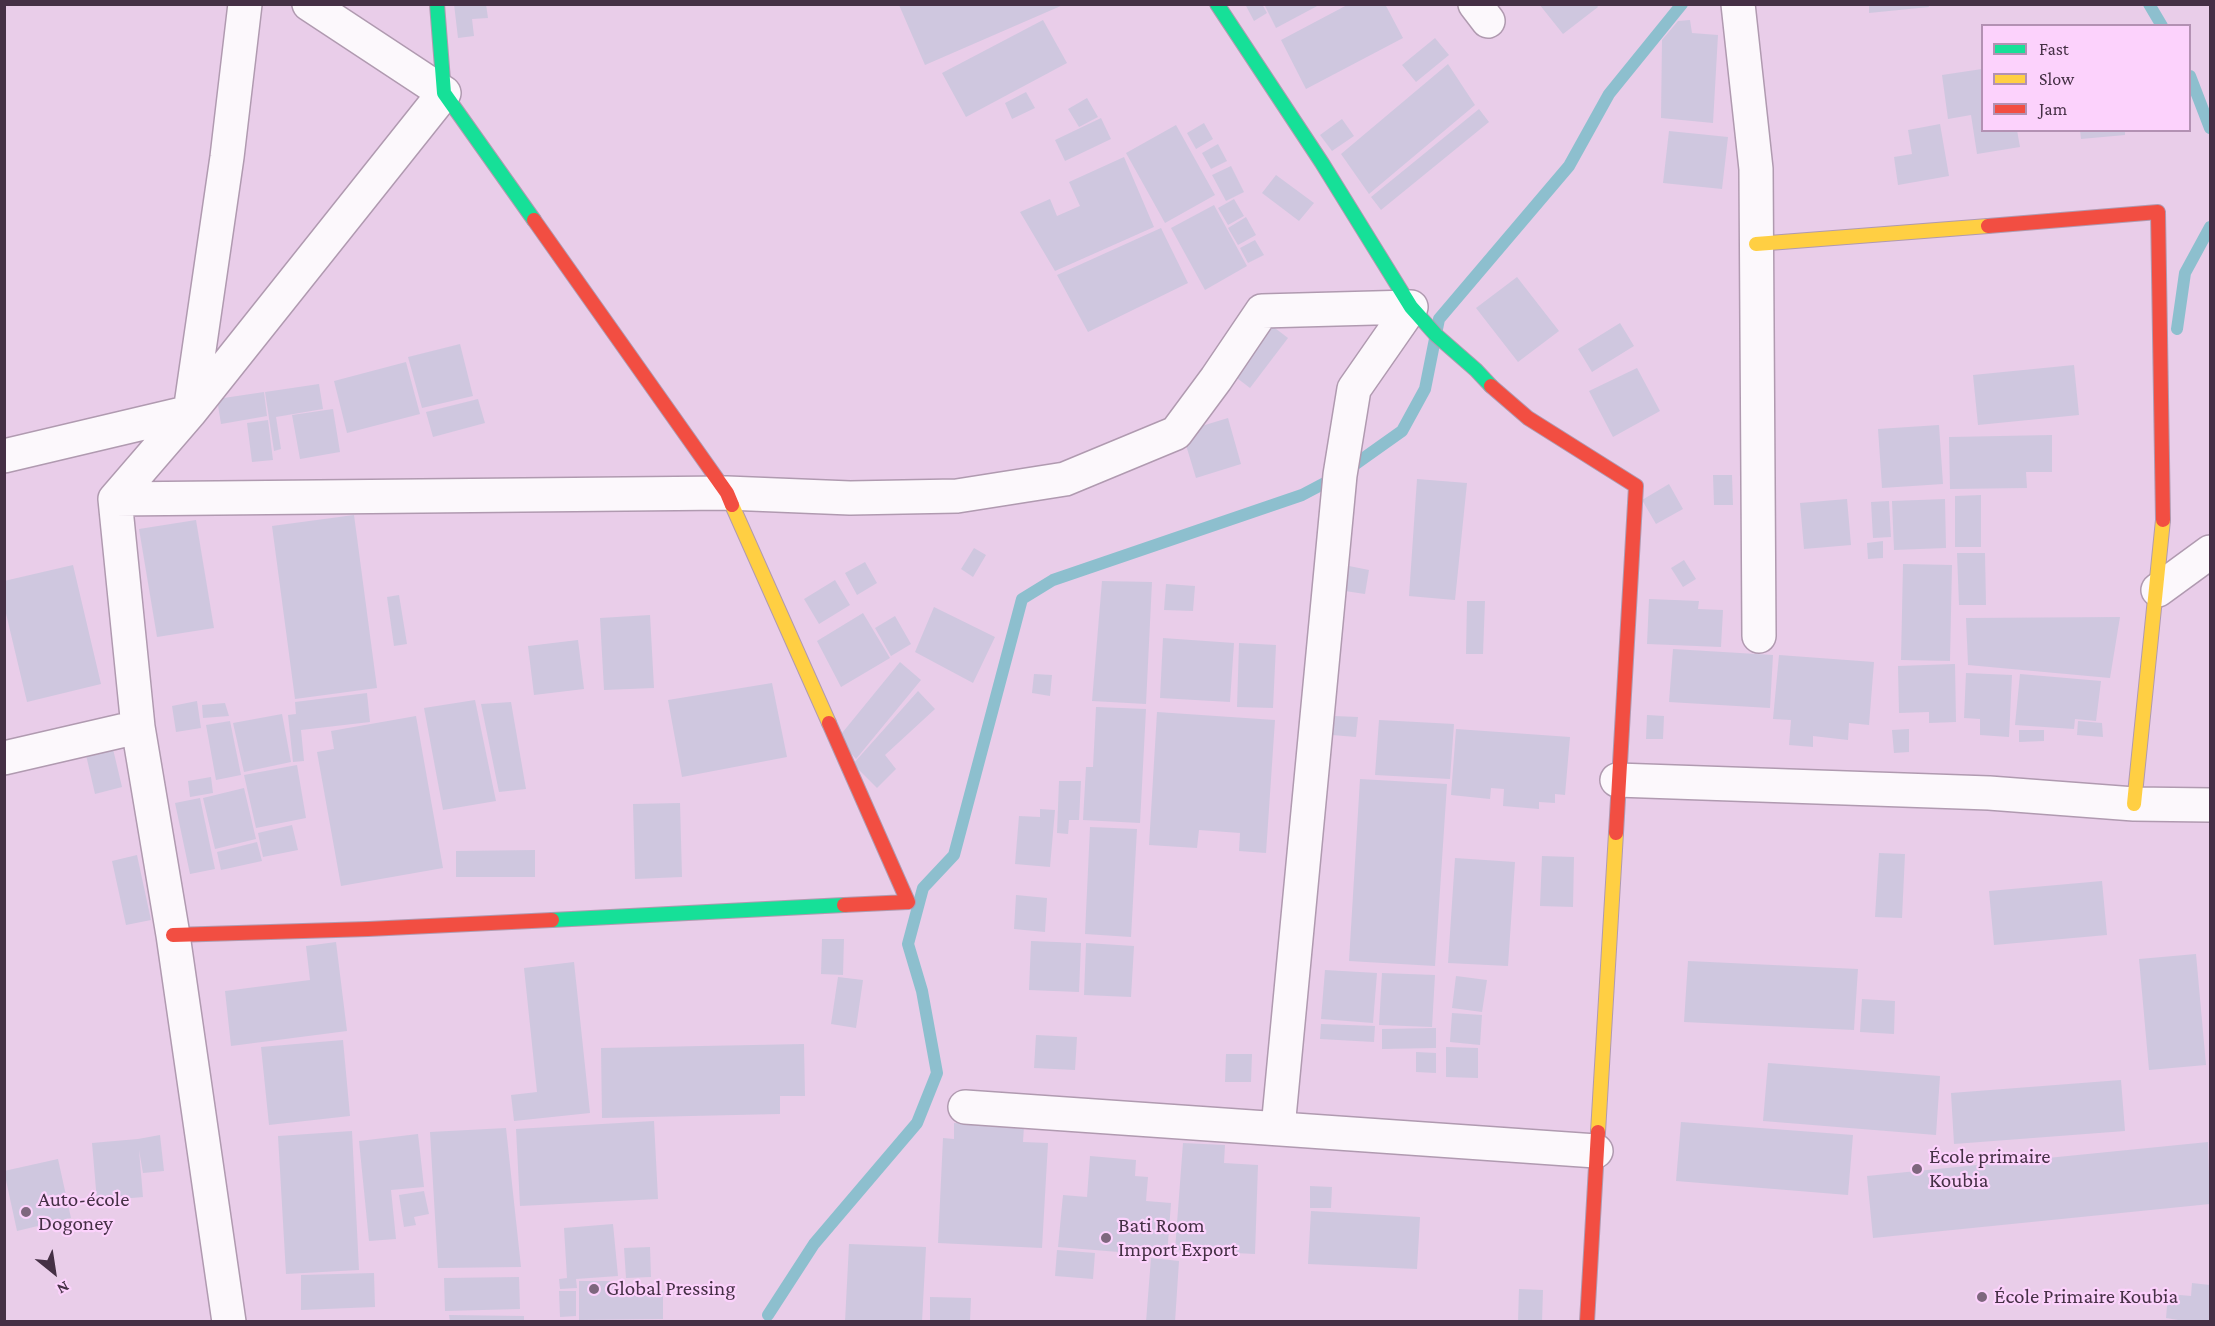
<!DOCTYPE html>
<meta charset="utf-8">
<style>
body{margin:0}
#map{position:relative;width:2215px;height:1326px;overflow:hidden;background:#e9cde9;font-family:"Crimson Pro",serif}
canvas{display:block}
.frame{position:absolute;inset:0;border:6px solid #453045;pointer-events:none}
.legend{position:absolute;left:1981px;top:24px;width:210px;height:108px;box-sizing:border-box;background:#fcd2fc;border:2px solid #b391b3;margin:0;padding:8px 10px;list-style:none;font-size:18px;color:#453045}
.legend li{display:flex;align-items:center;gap:12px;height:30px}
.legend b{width:30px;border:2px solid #b391b3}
.north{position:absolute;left:24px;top:1242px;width:60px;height:60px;-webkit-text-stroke:4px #fcd2fc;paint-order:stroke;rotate:150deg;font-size:16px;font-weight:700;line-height:24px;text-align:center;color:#453045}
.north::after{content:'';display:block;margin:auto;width:21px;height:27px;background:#453045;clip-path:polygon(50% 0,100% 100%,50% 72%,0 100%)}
</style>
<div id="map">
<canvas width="2215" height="1326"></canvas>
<div class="frame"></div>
<ul class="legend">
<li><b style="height:8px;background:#16e098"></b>Fast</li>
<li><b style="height:8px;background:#ffcf43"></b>Slow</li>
<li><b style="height:8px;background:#f24e42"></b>Jam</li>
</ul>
<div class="north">N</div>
</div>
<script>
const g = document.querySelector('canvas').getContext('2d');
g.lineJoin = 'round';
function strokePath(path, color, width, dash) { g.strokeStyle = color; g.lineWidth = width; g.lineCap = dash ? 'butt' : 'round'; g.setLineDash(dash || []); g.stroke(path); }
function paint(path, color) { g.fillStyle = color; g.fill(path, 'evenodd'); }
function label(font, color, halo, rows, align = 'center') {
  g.font = font + ' "Crimson Pro",serif'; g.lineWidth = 4.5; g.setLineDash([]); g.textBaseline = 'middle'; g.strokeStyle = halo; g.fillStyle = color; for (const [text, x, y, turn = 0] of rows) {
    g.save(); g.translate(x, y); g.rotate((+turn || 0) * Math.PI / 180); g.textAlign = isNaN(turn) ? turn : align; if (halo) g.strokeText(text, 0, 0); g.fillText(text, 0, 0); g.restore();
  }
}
const stream = new Path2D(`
 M2149 4 2162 26
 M2190 76 2210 128
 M2177 329 2185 273 2210 227
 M768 1315 814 1244 917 1123 937 1073 922 991 908 944 923 888 954 855 1022 599 1053 580 1302 495 1340 475 1402 431 1425 389 1439 319 1569 166 1609 94 1682 4`);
const building = new Path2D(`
 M454 4H486L488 18 472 19 474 36 458 38Z
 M1245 4H1262L1267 13 1254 21Z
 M1264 4H1321L1276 28Z
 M1349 4H1385L1403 38 1306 89 1281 40Z
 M1539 4H1596L1598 7 1563 34Z
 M1869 4H1928L1929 7 1869 13Z
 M899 5H1063L925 65Z
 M1043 20 1067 63 966 117 942 73Z
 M1690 20 1692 33 1718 35 1713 123 1661 118 1662 40 1678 21Z
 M1435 38 1449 55 1416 82 1402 65Z
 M1448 64 1475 105 1369 194 1341 154Z
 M1982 69V130H2017L2020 147 1977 154 1971 115 1948 119 1942 75Z
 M1026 92 1035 108 1012 119 1005 103Z
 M1087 98 1098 117 1079 127 1068 109Z
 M1479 109 1489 122 1381 210 1371 197Z
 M1101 118 1111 139 1065 161 1055 140Z
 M1342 119 1354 136 1332 151 1320 135Z
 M1204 123 1213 139 1196 149 1187 133Z
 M1940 124 1949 176 1898 185 1894 157 1912 154 1908 130Z
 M1176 125 1215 195 1165 223 1126 153Z
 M2080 130H2125V135L2081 139Z
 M1669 131 1728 137 1722 189 1663 183Z
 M1218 144 1227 161 1211 169 1202 153Z
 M1124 157 1154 227 1055 271 1020 212 1050 199 1057 216 1080 206 1069 182Z
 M1231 166 1244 192 1226 201 1212 175Z
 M1276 175 1314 203 1299 221 1262 193Z
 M1234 199 1244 216 1228 225 1218 208Z
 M1214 205 1247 266 1205 290 1171 228Z
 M1246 217 1256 235 1238 245 1228 228Z
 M1161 228 1188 283 1088 332 1057 275Z
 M1255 240 1264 255 1248 263 1240 248Z
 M1517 277 1559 331 1518 362 1476 308Z
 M1267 322 1288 338 1250 388 1229 372Z
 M1620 323 1634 346 1592 372 1578 349Z
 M460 344 473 396 422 408 408 357Z
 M406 362 420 414 347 433 334 381Z
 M2074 365 2079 415 1978 425 1973 375Z
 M1637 368 1660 411 1613 437 1589 391Z
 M319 384 323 409 276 417 281 449 274 451 265 392Z
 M264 392 267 416 221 424 217 399Z
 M478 399 485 423 433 437 426 412Z
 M333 409 340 452 300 459 292 415Z
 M1228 418 1241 464 1196 478 1182 432Z
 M268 420 273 460 252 462 247 423Z
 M1939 425 1943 484 1882 488 1878 429Z
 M2052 435V472H2026L2027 488 1950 489 1949 437Z
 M1713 475H1732L1733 505H1714Z
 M1417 479 1467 483 1455 600 1409 596Z
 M1669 484 1683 509 1656 524 1642 500Z
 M1981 495V547H1955V496Z
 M1847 499 1851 545 1804 549 1800 503Z
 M1945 499 1946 548 1894 550 1892 501Z
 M1889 501 1891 537 1873 538 1871 502Z
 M354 515 377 688 295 699 272 526Z
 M196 520 214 628 157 637 139 529Z
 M1883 541V558L1868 559 1867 543Z
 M974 548 986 555 973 577 961 569Z
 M1957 553H1985L1986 605H1959Z
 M1684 560 1696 579 1683 587 1671 568Z
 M865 562 877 583 857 595 845 573Z
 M1903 564 1952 565 1950 661 1901 660Z
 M73 565 101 684 27 702 4 605V581Z
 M1349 566 1369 570 1365 594 1345 591Z
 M835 580 850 605 819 624 804 599Z
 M1102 581 1152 582 1146 704 1092 701Z
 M1166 584 1195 586 1193 611 1164 610Z
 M399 595 407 644 394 646 387 597Z
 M1649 599 1699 601 1698 609 1723 610 1721 647 1647 644Z
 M1467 601H1485L1483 654H1466Z
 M934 607 995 637 973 683 915 652Z
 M863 613 890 658 841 687 817 641Z
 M650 615 654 688 604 690 600 618Z
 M895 616 911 644 891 656 875 628Z
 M2120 617 2110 678 1968 665 1966 618Z
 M1163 638 1234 643 1230 702 1160 698Z
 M578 640 584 689 534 695 528 646Z
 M1239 643 1276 645 1273 708 1237 707Z
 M1673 649 1773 655 1770 708 1669 702Z
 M1779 655 1874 662 1869 725 1849 723 1848 740 1813 736V747L1789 745 1791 720 1773 719Z
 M900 662 921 680 856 759 838 738Z
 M1955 664 1956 722 1929 723V712L1899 713 1898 666Z
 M1966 673 2012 675 2009 737 1980 735V719L1964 718Z
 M1034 674 1052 675 1050 696 1032 693Z
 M2020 674 2101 681 2096 721 2075 719 2074 729 2015 725Z
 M772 683 787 757 682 777 668 700Z
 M918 691 935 709 885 755 896 769 877 788 853 764Z
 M367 693 370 722 301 730 304 761 293 762 288 715 296 714 295 702Z
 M475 700 496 801 443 810 424 708Z
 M197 701 201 728 176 732 172 706Z
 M511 702 526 789 499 792 481 704Z
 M225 703 229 716 203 718 202 705Z
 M1096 707 1146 709 1140 823 1083 820 1086 767H1093Z
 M1157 712 1275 720 1266 853 1239 851 1240 833 1199 830 1197 848 1149 845Z
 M282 714 291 762 244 772 233 723Z
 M1647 715 1664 716 1663 739H1646Z
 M416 716 443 868 341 886 317 752 334 749 331 731Z
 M1334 716 1358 717 1356 737 1332 735Z
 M1379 720 1454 724 1450 779 1375 775Z
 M230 721 241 775 216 780 206 725Z
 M2078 721 2102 723 2103 737 2077 735Z
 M1456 729 1570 737 1565 795 1555 794V803L1539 802V809L1503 806 1504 789 1491 788 1490 799 1451 795Z
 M1909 729V752L1894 753 1892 730Z
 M2019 730H2044V741L2019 742Z
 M113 749 122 787 95 794 86 755Z
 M297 765 306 818 256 828 244 775Z
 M211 777 213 793 190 797 188 781Z
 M1360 779 1447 784 1435 966 1349 961Z
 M1059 781H1081L1079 820H1069L1068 834 1057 833Z
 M244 788 256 839 215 849 203 798Z
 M200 798 215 869 190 874 175 803Z
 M680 803 682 877 635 879 633 804Z
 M1040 809 1055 810 1050 867 1015 864 1019 816 1040 817Z
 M292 825 298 850 263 857 258 833Z
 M1090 827 1137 829 1131 937 1085 934Z
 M257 842 262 861 221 870 217 852Z
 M535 850V877H456V851Z
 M1879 853 1905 854 1902 918 1875 917Z
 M137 855 151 920 126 925 112 861Z
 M1542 856 1574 857 1573 907 1540 906Z
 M1455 858 1515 862 1508 966 1448 963Z
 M2102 881 2107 935 1994 945 1989 891Z
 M1016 895 1047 898 1045 932 1014 929Z
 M822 939H844L843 975 821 974Z
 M1031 941 1081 943 1079 992 1029 990Z
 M336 942 347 1031 231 1046 225 991 310 980 306 946Z
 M1086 943 1134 946 1131 997 1084 995Z
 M2196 954 2206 1065 2149 1070 2139 959Z
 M1688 961 1858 969 1854 1030 1684 1022Z
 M574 962 590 1113 514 1121 511 1095 537 1092 524 968Z
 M1325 970 1377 973 1373 1023 1321 1019Z
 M1382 973 1435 975 1432 1027 1379 1025Z
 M1456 976 1487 980 1482 1012 1452 1008Z
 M838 977 863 980 856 1028 831 1024Z
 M1862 999 1895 1001 1894 1034 1860 1032Z
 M1452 1013 1482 1015 1480 1045 1450 1042Z
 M1321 1024 1375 1026 1374 1042 1320 1039Z
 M1436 1028V1048L1382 1049V1029Z
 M1036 1035 1077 1037 1075 1070 1034 1068Z
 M343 1040 350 1116 269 1125 261 1047Z
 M804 1044 805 1096H780V1114L602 1118 601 1048Z
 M1446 1047 1478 1048V1078L1446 1077Z
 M1416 1052 1436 1053V1073L1416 1072Z
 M1226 1054H1252L1251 1082H1225Z
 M1768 1063 1940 1076 1936 1135 1763 1121Z
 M2121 1080 2125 1131 1954 1144 1951 1093Z
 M654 1121 658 1199 520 1206 516 1129Z
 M1681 1122 1853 1135 1848 1195 1676 1181Z
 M954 1123 1024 1126 1023 1142 1048 1143 1042 1248 938 1243 943 1138 954 1139Z
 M506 1128 521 1267 438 1268 430 1132Z
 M352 1131 359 1270 286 1274 278 1136Z
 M418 1134 424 1187 391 1190 396 1239 369 1241 359 1141Z
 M160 1135 164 1171 143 1173 139 1150 143 1197 97 1201 92 1143 138 1139Z
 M2208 1142 2210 1204 1873 1238 1867 1176Z
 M1183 1143 1225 1145 1224 1163 1258 1165 1255 1254 1175 1250Z
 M1090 1156 1136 1160 1135 1176 1148 1177 1146 1201 1171 1203 1167 1256 1058 1247 1063 1195 1087 1197Z
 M58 1159 71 1218 17 1231 4 1171Z
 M1310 1186 1332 1187 1331 1208H1310Z
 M424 1191 429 1214 414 1217 416 1225 404 1227 399 1195Z
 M1311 1211 1420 1217 1417 1269 1308 1264Z
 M613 1224 618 1276 576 1279 577 1288 560 1289 559 1279 567 1278 564 1228Z
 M849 1244 926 1247 922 1322H845Z
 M650 1247 651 1277 626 1278 624 1248Z
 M1057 1250 1095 1253 1093 1279 1055 1276Z
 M1151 1258 1179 1261 1175 1322H1146Z
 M374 1273 375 1307 301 1310V1275Z
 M519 1277 520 1309 445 1311 444 1278Z
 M579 1281H620L619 1292 663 1291V1319L579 1320Z
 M2192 1283 2210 1285V1322H2190L2166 1318 2168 1294 2191 1296Z
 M1519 1289 1543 1290 1542 1322H1518Z
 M559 1291H576V1316L560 1317Z
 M930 1297 971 1298 970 1322H930Z
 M449 1315 524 1316V1322H450Z`);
const street = new Path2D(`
 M1475 4 1488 21
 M1738 4 1756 169 1759 636
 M4 456 190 412 227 157 245 4
 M115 499 727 493 850 498 957 496 1065 479 1176 433 1216 379 1262 311 1411 307
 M2158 590 2210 552
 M4 758 138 727
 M1617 780 1989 793 2134 804 2210 805
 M965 1107 1596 1151
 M1278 1128 1340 475 1354 389 1411 307
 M229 1322 173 935 138 727 115 499 190 412 444 93 309 4`);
const fast = new Path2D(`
 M437 4 444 93 534 220
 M1217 4 1322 163 1411 307 1436 335 1476 370 1491 386
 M552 920 844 905`);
const slow = new Path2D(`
 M1756 244 1988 226
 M732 505 829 723
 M2134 804 2163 520
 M1598 1132 1616 833`);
const jam = new Path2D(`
 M534 220 727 493 732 505
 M1988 226 2158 212 2163 520
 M1491 386 1528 418 1636 486 1616 833
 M829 723 908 902 844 905
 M173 935 368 929 552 920
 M1587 1322 1598 1132`);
const markers = [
 [1917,1169,6,"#7e677e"],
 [26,1212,6,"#7e677e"],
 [1106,1238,6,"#7e677e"],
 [594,1289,6,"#7e677e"],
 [1982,1297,6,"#7e677e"]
];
const poiNames = [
 ["École primaire",1929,1157],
 ["Koubia",1929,1181],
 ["Auto-école",38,1200],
 ["Dogoney",38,1224],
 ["Bati Room",1118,1226],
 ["Import Export",1118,1250],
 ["Global Pressing",606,1289],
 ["École Primaire Koubia",1994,1297]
];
strokePath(stream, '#8dbfce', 12);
paint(building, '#cfc7df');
strokePath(street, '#b09ab0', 36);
strokePath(fast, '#b09ab0', 16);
strokePath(slow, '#b09ab0', 16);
strokePath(jam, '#b09ab0', 16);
strokePath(street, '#fcf8fc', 33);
strokePath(fast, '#16e098', 14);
strokePath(slow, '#ffcf43', 14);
strokePath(jam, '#f24e42', 14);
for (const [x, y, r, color] of markers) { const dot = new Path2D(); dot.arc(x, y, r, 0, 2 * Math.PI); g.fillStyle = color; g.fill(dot); strokePath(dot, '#fcd2fc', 2); }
label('21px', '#453045', '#fcd2fc', poiNames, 'left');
</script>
